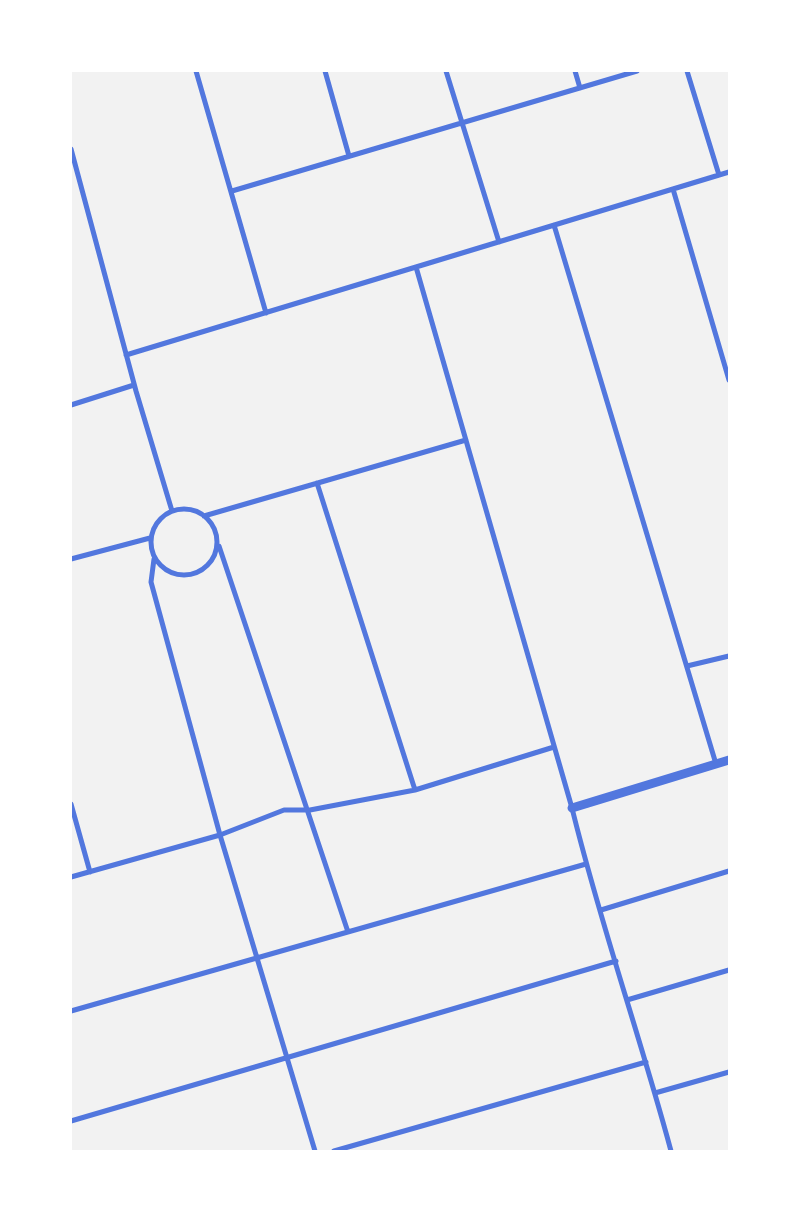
<!DOCTYPE html>
<style>
body{margin:0}
#map{position:relative;width:800px;height:1222px;overflow:hidden;background:#f2f2f2;font-family:"IBM Plex Serif",serif}
canvas{display:block}
.frame{position:absolute;inset:0;border:72px solid #fff;pointer-events:none}
</style>
<div id="map">
<canvas width="800" height="1222"></canvas>
<div class="frame"></div>
</div>
<script>
const g = document.querySelector('canvas').getContext('2d');
g.lineJoin = 'round';
function strokePath(path, color, width, dash) { g.strokeStyle = color; g.lineWidth = width; g.lineCap = dash ? 'butt' : 'round'; g.setLineDash(dash || []); g.stroke(path); }
const minor = new Path2D(`
 M196 71 266 313
 M325 71 349 156
 M446 71 499 242
 M575 71 580 88
 M687 71 719 175
 M71 149 136 391 172 511
 M673 189 729 380
 M232 191 637 71
 M554 225 716 764
 M416 267 572 808C600 923 640 1036 671 1151
 M126 355 729 172
 M71 405 134 385
 M317 483 415 790
 M151 542a33 33 0 1 1 66 0a33 33 0 1 1-66 0Z
 M204 516 466 440
 M219 546 348 932
 M71 559 150 538
 M154 559 151 582 220 835 315 1151
 M687 666 729 656
 M71 804 90 872
 M71 877 220 835 284 810H310L415 790 554 747
 M601 910 729 871
 M627 1000 729 970
 M71 1011 586 864
 M655 1093 729 1072
 M71 1121 616 961
 M334 1151 646 1062`);
const tertiary = new Path2D(`
 M572 808 729 760`);
strokePath(minor, '#5277de', 5);
strokePath(tertiary, '#5277de', 9);
</script>
